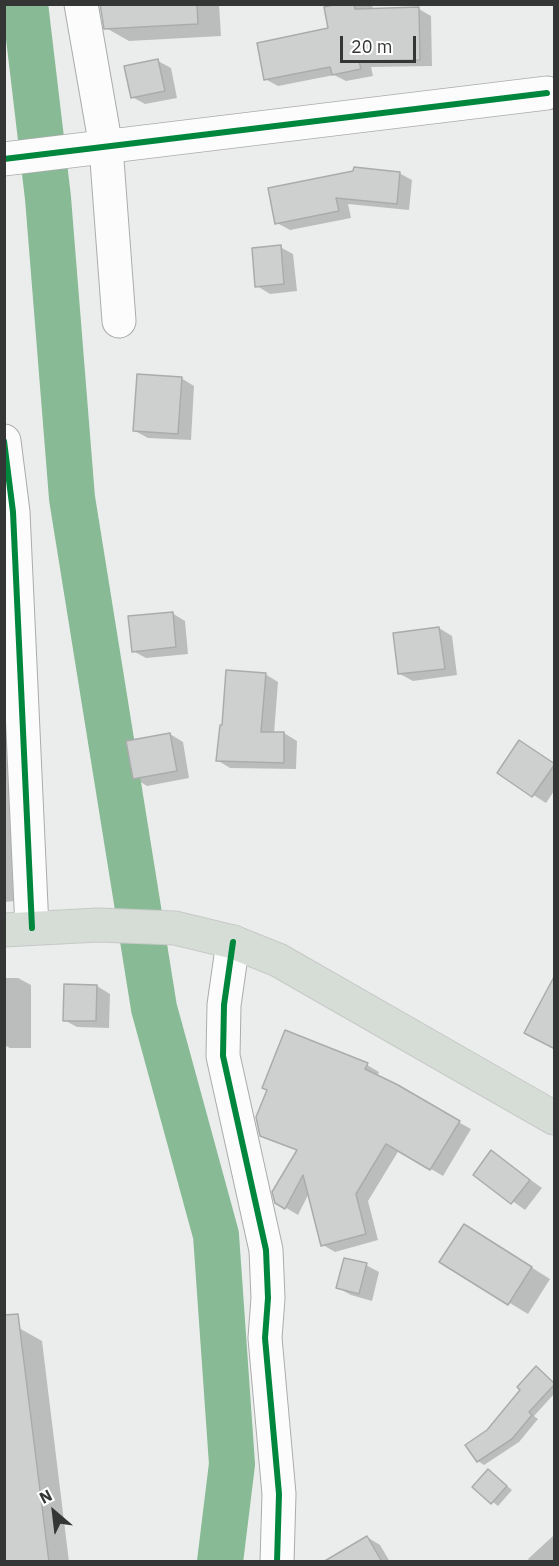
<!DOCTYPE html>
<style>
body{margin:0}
#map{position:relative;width:559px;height:1566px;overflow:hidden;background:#eaedeb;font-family:"IBM Plex Sans",sans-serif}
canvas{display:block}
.frame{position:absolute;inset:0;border:6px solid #343635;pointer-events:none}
.north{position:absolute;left:24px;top:1482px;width:60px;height:60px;-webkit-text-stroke:4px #fff;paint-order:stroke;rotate:332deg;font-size:16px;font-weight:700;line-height:24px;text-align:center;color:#343635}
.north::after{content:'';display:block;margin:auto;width:21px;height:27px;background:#343635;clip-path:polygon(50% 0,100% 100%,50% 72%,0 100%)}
.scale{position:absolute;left:340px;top:36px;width:76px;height:27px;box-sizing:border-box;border:3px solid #343635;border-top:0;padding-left:8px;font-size:18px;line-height:21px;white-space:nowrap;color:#343635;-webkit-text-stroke:4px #fff;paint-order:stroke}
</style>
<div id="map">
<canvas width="559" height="1566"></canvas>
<div class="frame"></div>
<div class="north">N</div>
<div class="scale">20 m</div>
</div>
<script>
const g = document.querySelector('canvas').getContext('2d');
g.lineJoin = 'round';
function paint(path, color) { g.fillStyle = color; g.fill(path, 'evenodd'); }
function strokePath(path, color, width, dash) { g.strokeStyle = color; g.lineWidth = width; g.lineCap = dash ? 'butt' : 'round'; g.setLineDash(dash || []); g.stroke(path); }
const shadow = new Path2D(`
 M100 4H219L221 36 129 41 106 28Z
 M330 4H372L373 10 419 9 431 16 432 66 371 67 373 76 346 81 334 75 278 86 265 79 330 29Z
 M158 61 171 68 177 98 145 104 132 97Z
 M399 173 412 180 409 210 348 204 351 218 290 230 277 223 270 190Z
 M280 247 293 254 297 291 270 294 257 286Z
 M181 378 194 386 191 440 148 438 135 431Z
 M172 613 185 621 188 654 146 658 133 651Z
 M439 628 452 636 457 675 413 681 400 674Z
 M4 665 26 900 4 902Z
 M265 674 278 682 274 733H284L297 741 296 769 230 768 217 760Z
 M170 734 183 742 189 778 147 786 134 778Z
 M554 764V791L546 803 499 773Z
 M4 978H18L31 985V1048H10L4 1045Z
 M97 986 110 994 109 1028 77 1027 64 1020Z
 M367 1065 379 1072 377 1077 471 1129 443 1176 399 1150 368 1201 378 1240 335 1252 323 1245 309 1193 298 1215 276 1202 298 1151 261 1135Z
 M492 1152 542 1188 525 1210 475 1174Z
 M483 1237 550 1279 528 1314 442 1262Z
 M366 1265 379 1272 372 1301 351 1295 338 1288Z
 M19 1328 42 1341 69 1562H4Z
 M536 1368 554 1383V1394L534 1416 538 1419 519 1442 484 1465 478 1461 489 1432Z
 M494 1475 512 1490 498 1506 474 1487Z
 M554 1535V1562H530L528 1559Z
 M367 1537 380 1545 390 1562H349Z`);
const river = new Path2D(`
 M25 4 48 198 72 498 154 1008 216 1235 232 1464 220 1562`);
const building = new Path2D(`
 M100 4H197L198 24 104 29Z
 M337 4H354L355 9 419 7 420 60 359 61 361 69 332 75 330 67 264 80 257 43 328 28 324 7Z
 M158 59 165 91 131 98 124 66Z
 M354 167 400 172 397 204 336 198 339 211 275 224 268 188 353 171Z
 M281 245 284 284 255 287 252 248Z
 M137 374 182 377 178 434 133 431Z
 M173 612 176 647 132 652 128 616Z
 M439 627 445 669 398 674 393 633Z
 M226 670 266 673 261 732H284V763L216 761 220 725H222Z
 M170 733 177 771 133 779 126 741Z
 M519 740 555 764 532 797 497 773Z
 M555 975V1049L524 1033Z
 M64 984 97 985 96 1021H63Z
 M285 1030 368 1063 365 1069 398 1085 460 1121 430 1170 386 1144 356 1194 366 1234 321 1246 303 1175 285 1209 275 1203 272 1192 297 1150 260 1136 256 1117 267 1090 262 1088Z
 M491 1150 530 1180 511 1204 473 1175Z
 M464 1224 532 1267 508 1305 439 1262Z
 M344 1258 367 1263 359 1294 336 1288Z
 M18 1314 49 1562H4V1315Z
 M536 1366 555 1384 529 1412 532 1415 512 1439 477 1462 465 1445 487 1430 520 1390 517 1387Z
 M488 1469 507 1486 491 1504 472 1487Z
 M367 1536 382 1562H323Z`);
const minor = new Path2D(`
 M81 4 106 147 119 321
 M4 159 547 93
 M4 441 13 512 32 928
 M233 942 224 1005 223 1056 266 1250 268 1298 265 1338 279 1494 277 1562`);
const highway = new Path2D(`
 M4 930 98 925 175 928 233 942 278 960 554 1118`);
const cycleway = new Path2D(`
 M4 159 547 93
 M4 441 13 512 32 928
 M233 942 224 1005 223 1056 266 1250 268 1298 265 1338 279 1494 277 1562`);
paint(shadow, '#0003');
strokePath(river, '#87ba95', 46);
paint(building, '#cdd0ce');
strokePath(building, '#aaacab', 1.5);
strokePath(minor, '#aaacab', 35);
strokePath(highway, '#c7c9c8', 35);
strokePath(minor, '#fcfcfc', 33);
strokePath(highway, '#d6ddd7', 33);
strokePath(cycleway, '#00873e', 6);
</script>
